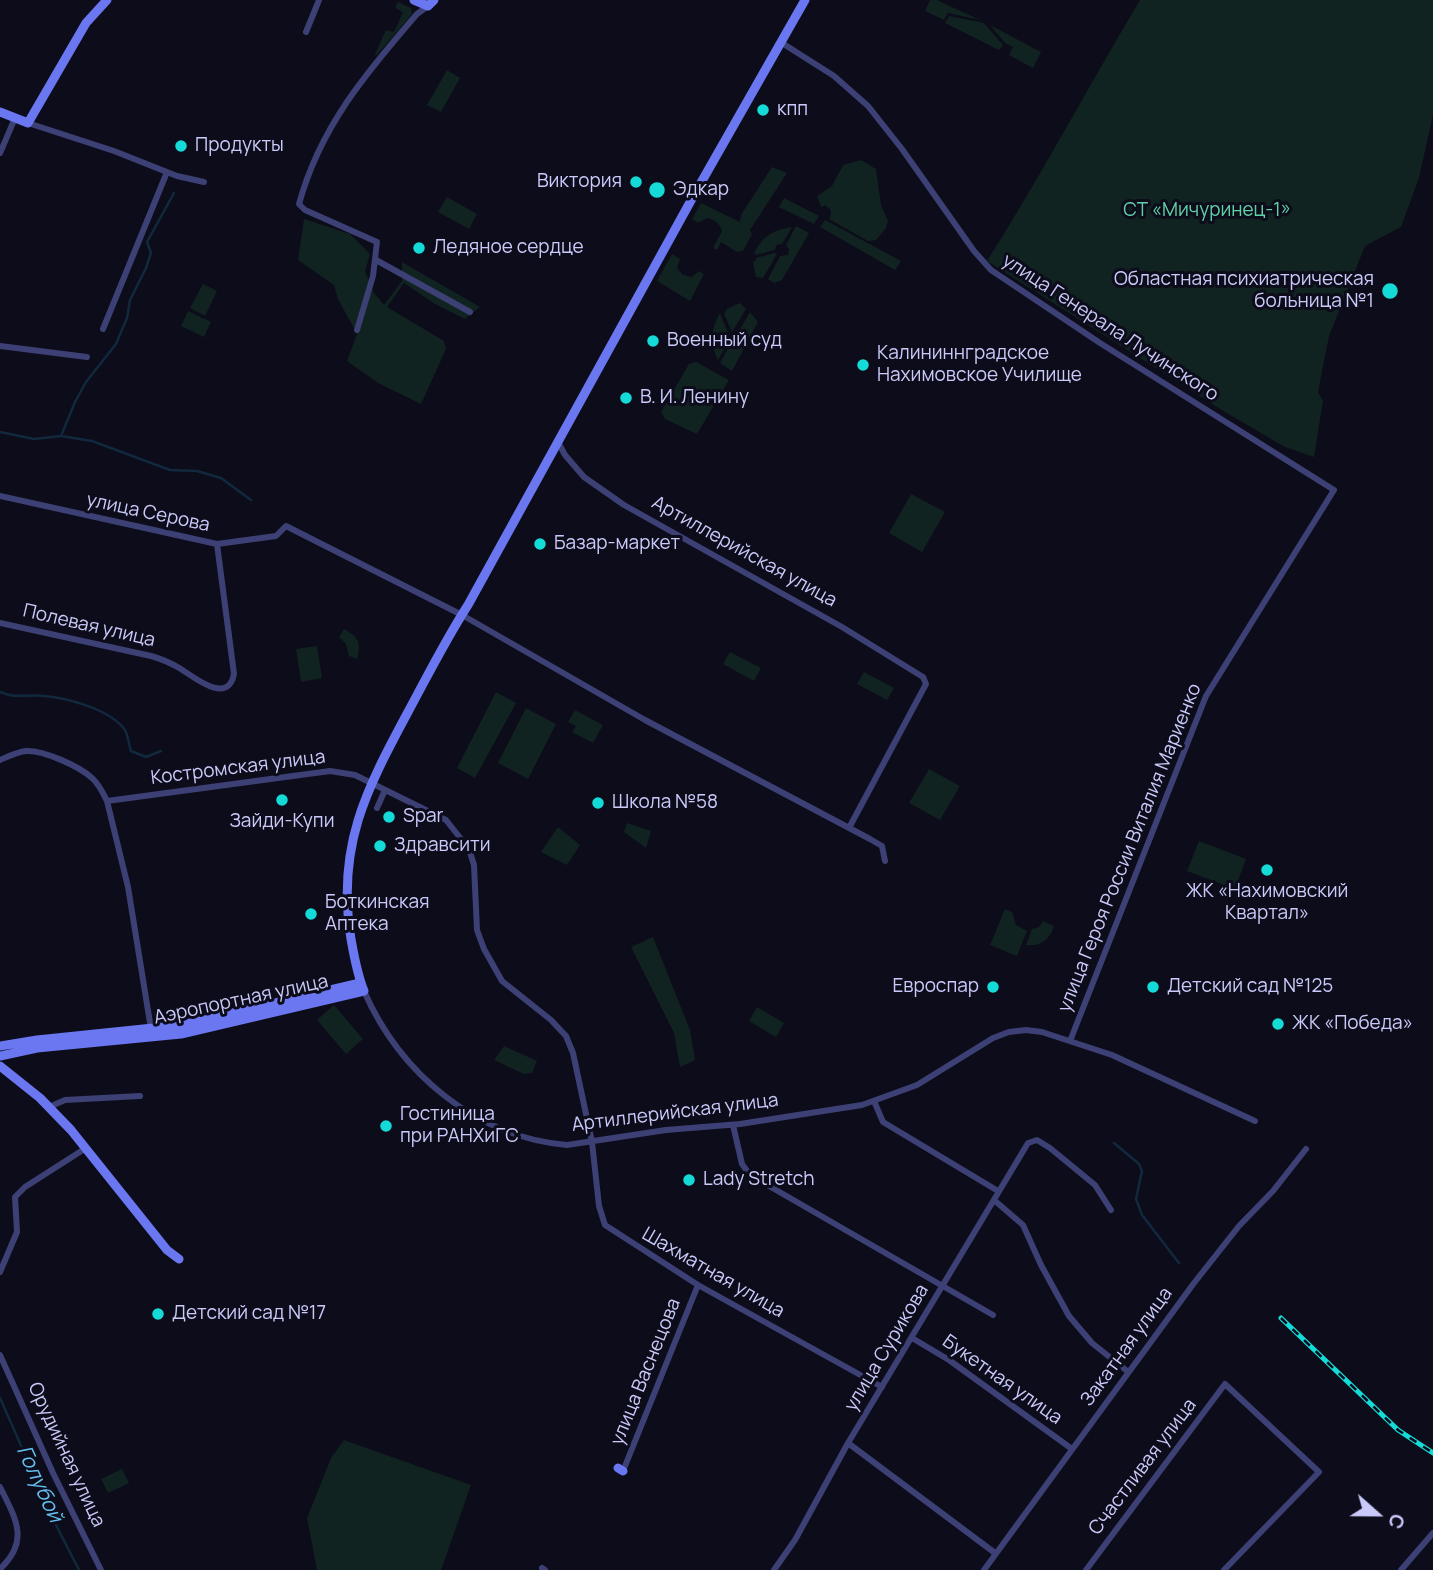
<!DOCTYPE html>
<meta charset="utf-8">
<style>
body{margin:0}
#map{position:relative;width:1433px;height:1570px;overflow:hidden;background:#0d0c1a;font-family:Manrope,sans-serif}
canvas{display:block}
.north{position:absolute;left:1342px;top:1479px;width:70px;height:70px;-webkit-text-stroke:5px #0d0c1a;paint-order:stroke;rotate:111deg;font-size:19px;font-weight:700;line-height:28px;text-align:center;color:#cacafa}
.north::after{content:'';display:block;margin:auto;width:24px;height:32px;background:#cacafa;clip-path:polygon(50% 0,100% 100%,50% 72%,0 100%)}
</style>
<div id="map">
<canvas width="1433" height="1570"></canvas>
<div class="north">С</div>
</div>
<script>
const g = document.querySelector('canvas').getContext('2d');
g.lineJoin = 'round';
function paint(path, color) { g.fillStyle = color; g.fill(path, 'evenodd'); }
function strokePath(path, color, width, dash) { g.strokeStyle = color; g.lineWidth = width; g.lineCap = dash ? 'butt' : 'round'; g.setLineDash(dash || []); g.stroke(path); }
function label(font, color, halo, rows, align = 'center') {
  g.font = font + ' Manrope,sans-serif'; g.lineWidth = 6; g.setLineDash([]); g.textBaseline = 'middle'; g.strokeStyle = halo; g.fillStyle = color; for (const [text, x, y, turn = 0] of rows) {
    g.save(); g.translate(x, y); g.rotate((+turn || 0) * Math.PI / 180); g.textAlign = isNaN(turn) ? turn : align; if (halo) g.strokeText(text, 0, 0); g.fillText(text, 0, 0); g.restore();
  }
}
const green = new Path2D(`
 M930 0H937L980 20 948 13 944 20 925 11Z
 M1140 0H1433V115L1419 178 1401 227 1365 246 1329 336 1318 392 1323 401 1314 457 1285 447 1225 412 987 261C1041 176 1088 87 1140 0Z
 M398 2 411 8 412 14 376 56 375 54 386 30 394 32 403 12 395 8Z
 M949 16 984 23 1003 45 999 50 945 23Z
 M990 25 1041 52 1033 68 1009 55 1013 47 1005 43Z
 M447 70 460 78 441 112 427 105Z
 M861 160 876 169 881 205 888 221 886 228 876 240 868 241 829 219 831 214 830 209 825 205 821 207 817 196 832 186 843 165Z
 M772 167 787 173 750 230 752 234 743 251 737 252 721 242 717 250 713 248 722 231C719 223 716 220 707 218L698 223 692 219 701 203 740 222 741 215Z
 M447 197 477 214 469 229 438 212Z
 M784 198 819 216 814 224 779 207Z
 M304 219 350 234 370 254 365 271 374 293 384 305 402 281V262L480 307 465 319 435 304 404 283 387 307 444 341 446 349 421 404 378 383 347 361 357 334 338 299 334 285 298 260Z
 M825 220 901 261 895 270 820 227Z
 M796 226 809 233 782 280 774 283 768 279 780 256 788 255 789 249 786 245Z
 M792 227 782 244 776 245 775 250 756 255 754 253C764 235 773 230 792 227Z
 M774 253 777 254 763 278 756 277 753 262 756 261V258Z
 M672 254 680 259 677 268 683 275 692 277 699 271 704 274 690 301 657 281Z
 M203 284 217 291 205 316 190 308Z
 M740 303 746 309 732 332 724 314 727 309Z
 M188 311 211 322 204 337 181 326Z
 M750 312 758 322 732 371 720 363 730 345 736 344 738 340 737 334Z
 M720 313 728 333 725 339 727 344 718 360C709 343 711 329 720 313Z
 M696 362 729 380 697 434 665 419 661 412 689 364Z
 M911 494 945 512 922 552 889 533Z
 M344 629C358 637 362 642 357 659L349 656 346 644 339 637Z
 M317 646 322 678 301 682 296 649Z
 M730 652 761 668 754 681 723 664Z
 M864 672 894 688 887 700 857 684Z
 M496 692 516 703 475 778 457 768Z
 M526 708 556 724 528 779 498 763Z
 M575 710 603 725 593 743 572 732 576 726 568 722Z
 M929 769 960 786 940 820 909 803Z
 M627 823 651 831 646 848 624 832Z
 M558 827 580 845 567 865 541 852Z
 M1199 841 1246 859 1235 889 1187 871Z
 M1005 909 1012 912 1016 925 1027 931 1017 956 990 945Z
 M1043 921 1054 926C1050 940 1040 947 1026 945L1032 929 1039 927Z
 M653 937 690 1030 695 1060 680 1067 674 1033 631 947Z
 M334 1005 363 1039 346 1054 317 1020Z
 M757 1007 784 1023 776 1037 749 1021Z
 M504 1046 537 1061 532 1073 524 1074 494 1060Z
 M344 1440 471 1485 441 1570H317L307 1518 331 1458Z
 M122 1469 129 1483 108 1493 101 1479Z`);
const stream = new Path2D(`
 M0 432 34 439 61 436 92 441 170 470 197 471 221 478 251 500
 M61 436 75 402 86 382 116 344 127 318 130 300 146 268 151 253 147 242 174 193
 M0 692C15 699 27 694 44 696 67 698 110 709 125 730 128 735 129 745 131 751L146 757 161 751
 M1114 1143 1139 1164 1142 1171 1136 1199 1142 1215 1179 1263
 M0 1398 57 1527 79 1570`);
const street = new Path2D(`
 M306 32 319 0
 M782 43 834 76 868 106 902 149 974 251 991 270 1100 343 1334 490 1206 696 1070 1041
 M28 123 114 151 177 176 204 182
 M0 153 15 118
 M376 260 470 312
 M103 329 167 172
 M357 330 373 276 377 242 305 210 299 204C320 127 366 73 417 14L428 6
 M0 346 87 357
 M558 442 565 455 584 477 624 505 842 627 923 677 926 684 849 828
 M0 496 217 544 276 536 286 526 462 615 645 720 870 839 882 846 885 861
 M0 623 151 656C162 659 171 663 181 669 195 678 228 705 234 674L217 544
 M0 760C9 756 17 752 26 751 43 750 79 766 92 778 99 784 103 793 107 801L128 887 151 1029
 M107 801 330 771 355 775 446 820 469 849 474 865 477 930 484 949 502 981 551 1020 566 1036 573 1053 592 1142 599 1206 605 1225 698 1285 882 1387
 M377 808 385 790
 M364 991C400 1073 475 1137 567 1145L666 1130 740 1124 862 1105 917 1085 993 1038 1009 1032 1026 1030 1042 1032 1112 1055 1255 1121
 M874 1101 883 1122 998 1191
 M49 1107 65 1100 140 1096
 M733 1125 742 1164 750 1175 993 1315
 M994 1200 1023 1225 1041 1265 1069 1316 1092 1343 1127 1371
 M0 1272 17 1232 15 1197 25 1187 86 1148
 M912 1338 949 1360 1072 1449
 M0 1355 53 1473 101 1570
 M848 1443 995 1553
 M623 1471 698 1285
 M0 1487C16 1519 30 1541 0 1569
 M542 1568 545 1570
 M774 1570 795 1540 848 1443 1028 1143 1037 1140 1050 1148 1095 1185 1111 1210
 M984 1570 1194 1283 1239 1226 1273 1191 1306 1149
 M1086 1570 1225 1384 1319 1472 1224 1570
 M1401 1570 1433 1533`);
const secondary = new Path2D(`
 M414 0 428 6 434 0
 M0 112 28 123 86 23 107 0
 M0 1046 37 1040 182 1025 360 983
 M0 1056 37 1048 181 1034 364 991C357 974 354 956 351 939 336 847 366 790 408 712 428 675 446 639 468 605L694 195 805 0
 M0 1066 40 1098 71 1130 167 1250 179 1259
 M618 1468 623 1471`);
const rail = new Path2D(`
 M1281 1318 1398 1430 1433 1453`);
const markers = [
 [763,110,7,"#15dbd8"],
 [181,146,7,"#15dbd8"],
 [636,182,7,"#15dbd8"],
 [657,190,9,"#15dbd8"],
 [419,248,7,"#15dbd8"],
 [1390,291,9,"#15dbd8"],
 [653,341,7,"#15dbd8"],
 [863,365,7,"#15dbd8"],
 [626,398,7,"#15dbd8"],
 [540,544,7,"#15dbd8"],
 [282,800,7,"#15dbd8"],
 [598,803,7,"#15dbd8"],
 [389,817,7,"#15dbd8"],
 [380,846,7,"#15dbd8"],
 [1267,870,7,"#15dbd8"],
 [311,914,7,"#15dbd8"],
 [993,987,7,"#15dbd8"],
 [1153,987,7,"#15dbd8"],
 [1278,1024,7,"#15dbd8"],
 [386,1126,7,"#15dbd8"],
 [689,1180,7,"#15dbd8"],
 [158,1314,7,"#15dbd8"]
];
const poiNames = [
 ["кпп",777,110],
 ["Продукты",195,146],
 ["Виктория",622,182,"right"],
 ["Эдкар",673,190],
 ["Ледяное сердце",433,248],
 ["Областная психиатрическая",1374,280,"right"],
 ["больница №1",1374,302,"right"],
 ["Военный суд",667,341],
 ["Калининнградское",877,354],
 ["Нахимовское Училище",877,376],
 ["В. И. Ленину",640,398],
 ["Базар-маркет",554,544],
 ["Школа №58",612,803],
 ["Spar",403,817],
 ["Зайди-Купи",282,822,"center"],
 ["Здравсити",394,846],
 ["ЖК «Нахимовский",1267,892,"center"],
 ["Квартал»",1267,914,"center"],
 ["Боткинская",325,903],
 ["Аптека",325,925],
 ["Евроспар",979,987,"right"],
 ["Детский сад №125",1167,987],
 ["ЖК «Победа»",1292,1024],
 ["Гостиница",400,1115],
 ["при РАНХиГС",400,1137],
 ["Lady Stretch",703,1180],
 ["Детский сад №17",172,1314]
];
const parkNames = [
 ["СТ «Мичуринец-1»",1207,211]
];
const streetNames = [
 ["улица Генерала Лучинского",1110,328,33],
 ["улица Серова",148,513,12],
 ["Артиллерийская улица",744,552,29],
 ["Полевая улица",89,626,13],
 ["Костромская улица",238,768,-7],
 ["улица Героя России Виталия Мариенко",1130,848,-68],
 ["Аэропортная улица",241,1000,-12],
 ["Артиллерийская улица",675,1113,-7],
 ["Шахматная улица",713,1273,30],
 ["Закатная улица",1127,1347,-54],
 ["улица Сурикова",887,1348,-59],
 ["улица Васнецова",646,1372,-68],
 ["Букетная улица",1002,1380,35],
 ["Орудийная улица",66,1455,65],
 ["Счастливая улица",1143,1467,-53]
];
const waterNames = [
 ["Голубой",39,1484,65]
];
paint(green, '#102320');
strokePath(stream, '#11293e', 2.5);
strokePath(street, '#3c4074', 6);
strokePath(secondary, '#6a77f1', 9);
strokePath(rail, '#15dbd8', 5);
strokePath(rail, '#0d0c1a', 2.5, [8]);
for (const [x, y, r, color] of markers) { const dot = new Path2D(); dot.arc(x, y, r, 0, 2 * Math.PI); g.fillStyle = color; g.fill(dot); strokePath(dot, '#0d0c1a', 2.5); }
label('19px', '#cacafa', '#0d0c1a', poiNames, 'left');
label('19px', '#5fd1a7', '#0d0c1a', parkNames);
label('19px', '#cacafa', '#0d0c1a', streetNames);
label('italic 21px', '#62bff0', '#0d0c1a', waterNames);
</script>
